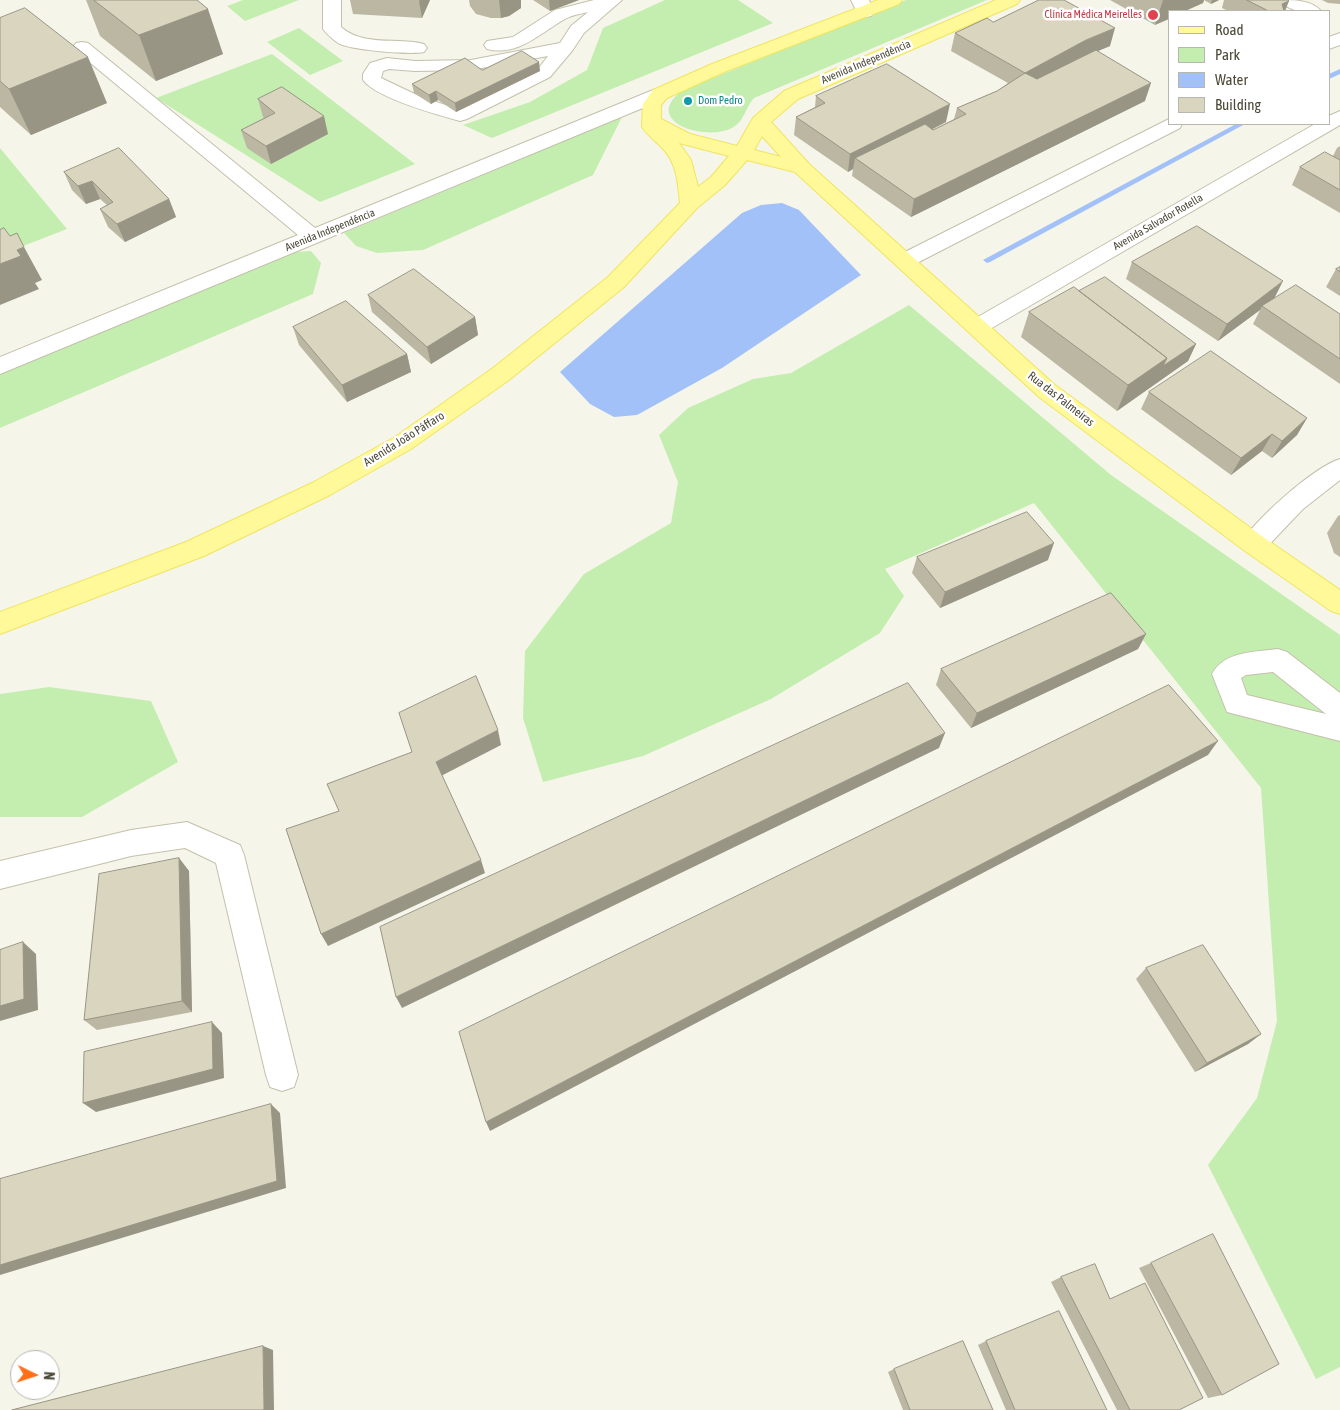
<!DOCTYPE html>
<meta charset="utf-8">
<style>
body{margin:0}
#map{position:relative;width:1340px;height:1410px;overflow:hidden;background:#f6f5ea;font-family:"Asap Condensed",sans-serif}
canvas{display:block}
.legend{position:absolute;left:1168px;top:10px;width:162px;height:115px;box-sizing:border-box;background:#fff;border:1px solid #b7b6af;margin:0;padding:6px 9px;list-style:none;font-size:15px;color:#4b4837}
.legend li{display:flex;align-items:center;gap:10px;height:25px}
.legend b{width:25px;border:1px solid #b7b6af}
.north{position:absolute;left:10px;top:1350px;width:50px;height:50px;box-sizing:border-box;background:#fff;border:1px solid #b7b6af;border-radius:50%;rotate:94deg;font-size:14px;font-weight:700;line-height:20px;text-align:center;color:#4b4837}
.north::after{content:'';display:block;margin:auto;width:18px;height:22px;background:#ff6f18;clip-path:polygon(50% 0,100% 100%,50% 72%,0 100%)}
</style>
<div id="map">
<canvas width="1340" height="1410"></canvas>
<ul class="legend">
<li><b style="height:6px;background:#fff99a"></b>Road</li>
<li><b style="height:14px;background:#c4eeaf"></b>Park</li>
<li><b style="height:14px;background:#a2c1f8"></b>Water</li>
<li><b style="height:14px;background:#d9d5be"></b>Building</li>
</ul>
<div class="north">N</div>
</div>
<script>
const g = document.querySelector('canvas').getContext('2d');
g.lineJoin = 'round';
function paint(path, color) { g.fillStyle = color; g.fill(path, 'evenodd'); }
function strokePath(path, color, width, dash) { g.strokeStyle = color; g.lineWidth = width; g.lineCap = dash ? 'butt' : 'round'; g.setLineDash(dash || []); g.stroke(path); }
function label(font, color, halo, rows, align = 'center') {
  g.font = font + ' "Asap Condensed",sans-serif'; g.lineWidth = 5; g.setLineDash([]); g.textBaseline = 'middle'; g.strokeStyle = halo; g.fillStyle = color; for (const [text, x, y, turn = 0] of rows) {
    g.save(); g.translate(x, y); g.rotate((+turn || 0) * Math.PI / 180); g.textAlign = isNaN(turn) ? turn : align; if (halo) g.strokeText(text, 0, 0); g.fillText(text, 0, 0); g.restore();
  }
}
const green = new Path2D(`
 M243 0H299L245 21 227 6Z
 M665 0H738L773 23 492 138 463 125 530 102 587 70 603 28Z
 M906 0H987L754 98C745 108 745 121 732 128 705 142 640 121 683 90Z
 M299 28 343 61 310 75 267 42Z
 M272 54 415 164 320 202 156 98Z
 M622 117 593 175 423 250 377 253 356 246 344 233Z
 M0 148 67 229 0 255Z
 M311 251 321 263 313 294 0 428V374L294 252Z
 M909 305 1111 475 1340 635V1367L1316 1379 1208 1165 1257 1098 1277 1021 1261 788 1034 503 885 569 904 596 880 633 771 699 643 756 543 782 523 718 525 651 584 574 671 523 678 482 659 435 688 408 753 379 791 373Z
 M49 687 151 701 178 762 82 817H0V694Z`);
const water = new Path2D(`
 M782 203 799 210 861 275 722 368 637 415 614 417 590 404 560 372 742 213 761 205Z`);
const stream = new Path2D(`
 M1340 69V74L1329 79V74Z
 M1236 124H1245L990 262 987 263 983 260Z`);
const minor = new Path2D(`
 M323 0H341V27C364 47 397 37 424 44L427 48 424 52C410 55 349 50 338 43 332 39 327 34 323 29Z
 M594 0H622L584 33 572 51 550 77 467 119 460 121C438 115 376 98 363 80V74L370 63 387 58 415 61 471 60 560 43 571 26 588 12C580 14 572 15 565 19 540 33 518 57 487 49L484 45 487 41 513 37 555 10ZM548 56 538 69 458 109 421 97 381 78 383 71 389 69 415 71 471 70Z
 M851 0H869L874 12 871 16 865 17 859 16Z
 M1280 0C1294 0 1312 0 1321 11 1307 12 1289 13 1280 0Z
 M1340 33V45L1329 49V37Z
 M82 42 88 43 315 228 653 90 660 88 667 90 669 94 667 98 0 374V357L298 235 76 51 73 47 76 43Z
 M1340 111V125L985 332 977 334 969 332 966 327 969 322 1315 124H1329V116Z
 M1169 119V124H1182L1180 128 911 266 904 268 897 266 894 261 897 256Z
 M1340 459V480L1303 509 1263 551 1254 554 1245 551 1241 544C1254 520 1314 467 1340 459Z
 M1278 649 1287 652 1340 693V741L1227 712 1212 674C1224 651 1255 652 1278 649ZM1273 672 1326 714 1247 695 1241 678 1246 675Z
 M187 822 240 845 244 855 298 1075 294 1087 282 1091 270 1087 266 1075 216 863 185 848 131 856 0 889V861L131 830Z`);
const major = new Path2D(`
 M878 0H902L899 4 724 72 667 98 661 105V119L690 134 737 146 753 118 784 91 996 0H1020L1017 4 798 99 771 122 809 164 1055 385 1263 537 1340 590V614L1331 611 1245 551 1039 397 795 172 747 160 725 185 697 208 624 287 509 380 411 449 330 495 204 556 0 634V612L186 542 312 483 395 437 493 368 608 277 680 203C678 184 677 164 664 150 657 142 648 136 642 127L643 104 653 90 712 64ZM762 136 781 157 754 150ZM679 143 729 156 711 177 698 187 691 160Z`);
const wall = new Path2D(`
 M86 0H197L223 54 156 81 100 36Z
 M350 0H430L422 18 353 14Z
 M469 0H521V8L509 16 501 18H491L476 14 470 6Z
 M533 0H579L550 11Z
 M1110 0H1204L1203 3 1185 11H1169L1155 25Z
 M1204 0H1219L1211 4Z
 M1224 0H1288L1285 11H1228L1222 8Z
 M1322 0H1340V4L1328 3Z
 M0 18 107 103 31 135 0 107Z
 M955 33 1110 46 1098 51 1145 101 911 217 852 176 853 169 848 172 794 135 796 117 815 107 816 96 946 122 933 129V130L954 119 957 108 997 91 1008 83 951 51Z
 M482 70 540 71 456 112 438 100 431 104 414 93 412 84Z
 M258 99 328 134 271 164 247 148 241 130 264 118 263 117Z
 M1340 146V213L1292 185 1300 167 1333 156 1337 148Z
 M64 172 169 199 176 217 125 242 108 227 100 209 107 205 100 199 86 204 72 190Z
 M1132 262 1340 314V384L1253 324 1260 310 1218 341 1126 279Z
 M1340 267V296L1326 287 1336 269Z
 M1079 291 1196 344 1188 361 1117 411 1021 337 1029 312Z
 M368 295 475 317 478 335 431 364 372 312Z
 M293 327 407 354 411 372 347 402 299 345Z
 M1149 392 1307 418 1297 435 1272 458 1262 451 1231 475 1141 409Z
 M1340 515V557L1334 553 1327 533 1338 516Z
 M917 557 1048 560 940 608 912 573Z
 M1146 634 1138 649 971 728 936 685 941 669Z
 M179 858 189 871 192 1012 97 1030 84 1020Z
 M1146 968 1261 1034 1248 1044 1195 1072 1136 979Z
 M1151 1263 1222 1395 1208 1398 1139 1268Z
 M1061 1277 1110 1299 1179 1410H1117L1051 1282Z
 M986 1341 1107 1410H1006L978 1345Z
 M894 1369 993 1410H903L888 1372Z`);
const shadedWall = new Path2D(`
 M420 0H430L422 18 419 1Z
 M499 0H521V8L509 16 501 18Z
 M549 0H579L550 11Z
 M1163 0H1204L1203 3 1185 11H1169V19L1155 25Z
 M1212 0H1219L1211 4Z
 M1289 1 1285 11H1279L1282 4Z
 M208 9 223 54 156 81 139 35Z
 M1115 28 1110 46 1081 58 1020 90 1025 73 1086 40Z
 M88 57 107 103 31 135 9 89Z
 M539 62 540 71 456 112 455 103Z
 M1151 83 1145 101 911 217 914 199Z
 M436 91 438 100 431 104 429 95Z
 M950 104 946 122 863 164 855 158 853 169 848 172 850 154Z
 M324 116 328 134 271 164 266 146Z
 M92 181 100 199 86 204 78 186Z
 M169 199 176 217 125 242 117 224Z
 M24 247 42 280 35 283 39 289 0 305V264L17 250Z
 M1283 281 1274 299 1262 306 1260 310 1218 341 1227 324Z
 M475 317 478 335 431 364 427 347Z
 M1196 344 1188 361 1117 411 1128 385 1167 358Z
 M407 354 411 372 347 402 342 385Z
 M1307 418 1297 435 1272 458 1282 441Z
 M1272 434 1262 451 1231 475 1241 458Z
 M1054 543 1048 560 940 608 945 592Z
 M1146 634 1138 649 971 728 977 713Z
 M498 730 501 745 441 776 436 762Z
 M945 733 939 748 402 1008 396 997Z
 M1218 741 1208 755 490 1131 486 1122Z
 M179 858 189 871 192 1012 182 1001Z
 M481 860 485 873 328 946 321 934Z
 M23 942 36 954 38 1010 0 1021V1006Z
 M212 1022 222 1033 224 1078 96 1112 83 1103Z
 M1261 1034 1248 1044 1195 1072 1207 1063Z
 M271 1104 280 1113 286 1188 0 1275V1265Z
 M263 1346 273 1350 274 1410H264Z`);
const building = new Path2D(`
 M94 0H197L208 9 139 35Z
 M1039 0H1064L1115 28 1086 40 1025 73 1037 79 1096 50 1151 83 914 199 855 158 925 124 933 130 966 114 957 108 997 91 1025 73 955 33 987 18 993 22Z
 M1247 0H1288L1289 1 1282 4 1284 11H1269Z
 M25 8 88 57 9 89 0 81V18Z
 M522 51 539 62 455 103 436 91 429 95 412 84 465 58 482 70Z
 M887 64 950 104 850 154 796 117 825 103 816 96Z
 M282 87 324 116 266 146 241 130 275 113 258 99Z
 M119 148 169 199 117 224 100 209 113 202 92 181 78 186 64 172Z
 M1325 152 1340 160V190L1300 167Z
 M1197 226 1283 281 1227 324 1132 262Z
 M4 228 10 236 17 233 24 247 17 250 21 256 0 264V230Z
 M1340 267V272L1336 269Z
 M414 269 475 317 427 347 368 295Z
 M1105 277 1196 344 1163 366 1167 358 1079 291Z
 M1296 285 1340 314V359L1262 306Z
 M1074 287 1167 358 1128 385 1029 312Z
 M346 301 407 354 342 385 293 327Z
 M1211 351 1307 418 1282 441 1272 434 1241 458 1149 392Z
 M1027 512 1054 543 945 592 917 557Z
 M1111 593 1146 634 977 713 941 669Z
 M476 676 498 730 436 762 481 860 321 934 286 829 339 811 327 784 412 752 399 713Z
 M908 683 945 733 396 997 380 927Z
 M1169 685 1218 741 486 1122 459 1032Z
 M179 858 182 1001 84 1020 99 874Z
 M23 942 24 999 0 1006V950Z
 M1203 945 1261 1034 1207 1063 1146 968Z
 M212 1022 213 1069 83 1103 84 1052Z
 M271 1104 277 1181 0 1265V1179Z
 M1213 1234 1279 1364 1222 1395 1151 1263Z
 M1095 1264 1110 1299 1145 1283 1203 1398 1179 1410H1130L1061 1277Z
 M1059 1311 1107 1410H1015L986 1341Z
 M963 1341 993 1410H910L894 1369Z
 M263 1346 264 1410H12Z`);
const markers = [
 [1153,15,6,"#e0444e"],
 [688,101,5,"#0f9aa8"]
];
const farHealthnames = [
 ["Clínica Médica Meirelles",1142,15]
];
const farStreetnames = [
 ["Avenida Independência",866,62,-23],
 ["Avenida Salvador Rotella",1158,222,-30],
 ["Avenida Independência",330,230,-22]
];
const farCulturenames = [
 ["Dom Pedro",698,101]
];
const streetNames = [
 ["Rua das Palmeiras",1061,399,38],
 ["Avenida João Páffaro",404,439,-32]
];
paint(green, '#c4eeaf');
paint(water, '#a2c1f8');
paint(stream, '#a2c1f8');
strokePath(minor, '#c3c0ab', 2);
strokePath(major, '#f0e55f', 2);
paint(minor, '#fff');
paint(major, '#fff99a');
paint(wall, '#bbb7a3');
paint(shadedWall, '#989585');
paint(building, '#d9d5be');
strokePath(building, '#989585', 1);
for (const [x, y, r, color] of markers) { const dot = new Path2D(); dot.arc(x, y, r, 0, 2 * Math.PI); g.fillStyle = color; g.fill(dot); strokePath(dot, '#fff', 2); }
label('11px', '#be3a42', '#fff', farHealthnames, 'right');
label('11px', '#4b4837', '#fff', farStreetnames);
label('11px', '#0d838f', '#fff', farCulturenames, 'left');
label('12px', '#4b4837', '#fff', streetNames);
</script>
